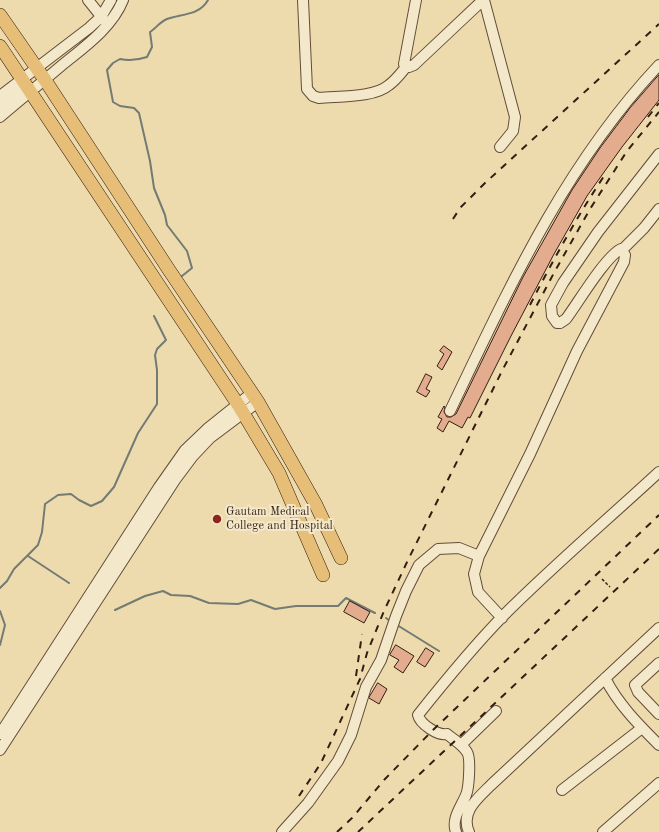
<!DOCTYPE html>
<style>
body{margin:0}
canvas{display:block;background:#eddbae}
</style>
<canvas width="659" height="832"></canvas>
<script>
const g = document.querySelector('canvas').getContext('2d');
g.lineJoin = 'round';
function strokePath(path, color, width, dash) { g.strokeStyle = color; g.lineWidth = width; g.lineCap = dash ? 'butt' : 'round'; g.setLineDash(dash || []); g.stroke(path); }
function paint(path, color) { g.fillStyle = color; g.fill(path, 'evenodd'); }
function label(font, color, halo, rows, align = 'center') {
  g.font = font + ' "Old Standard TT",serif'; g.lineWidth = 4; g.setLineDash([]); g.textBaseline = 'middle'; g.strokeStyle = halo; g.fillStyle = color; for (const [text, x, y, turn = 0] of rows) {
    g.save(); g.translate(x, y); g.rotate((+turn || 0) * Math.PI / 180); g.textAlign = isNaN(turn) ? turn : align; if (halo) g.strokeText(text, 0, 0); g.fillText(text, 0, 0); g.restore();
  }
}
const stream = new Path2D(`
 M182 276 192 268 187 251 167 225 165 215 154 188 150 161 139 113 134 108 120 106 113 102 107 70 113 63 120 59C130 61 138 60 147 57L152 47 150 32C155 29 161 21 167 19 182 14 200 15 208 0
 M28 556 69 583
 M0 588 7 581 14 569 38 545 42 532 45 504 58 495 71 494 79 500 91 506 102 501 114 487 138 433 157 404V370L155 355 157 349 166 340 154 316
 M115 610 145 596 163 591 171 595 190 596 209 603 238 604 251 600 275 609 296 606H338L346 598 375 613
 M0 611 5 625 0 645
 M386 618 390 621
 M397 625 439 651`);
const building = new Path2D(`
 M659 75V100L622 147 587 196 554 254 511 336 470 418 468 417 462 428 449 421 443 432 437 428 442 419 438 417 444 406 445 407 444 412 447 417H451L456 414 523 277 572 190 600 148 630 108Z
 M444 346 452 352 442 370 437 366 444 354 440 351Z
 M426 374 432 377 426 389 430 391 426 397 417 392Z
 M350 601 370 612 364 623 344 612Z
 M396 645 414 656 403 673 394 667 399 660 390 655Z
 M426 648 434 653 425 667 417 662Z
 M378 683 387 689 379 704 369 698Z`);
const path = new Path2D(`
 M602 579 610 587`);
const minor = new Path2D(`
 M88 0 104 20
 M303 0 307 89 313 96 319 98C339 96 374 98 389 85 396 80 401 73 406 67
 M416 0 404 64 406 67H409L414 65 483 0
 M484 0 515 117 513 131 500 147
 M0 96 89 28 101 17 111 0
 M0 107 26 86
 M0 117C20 100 41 83 61 66 83 48 112 28 123 0
 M622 250 644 228 659 209
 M450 411C509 288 564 166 659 65
 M502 618 478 592 474 574 479 556 530 454 577 351 624 262 625 255 621 249C605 257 578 303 566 319L560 323H557L552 316 551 305 563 283 598 232 659 154
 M659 663 635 685 638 692 659 714
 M605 678C618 704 638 724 659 745
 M0 734 159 487 185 450 207 429 252 393
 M461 745 496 711
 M0 750 175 480 193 456 210 438 258 402
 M562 790 642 728
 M282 832 308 803 338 761 351 735 366 687 381 660 396 616 406 591 419 565 438 549 459 548 479 556
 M456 832C451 819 461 807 466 795 469 788 471 758 467 752 462 744 454 740 447 734 438 736 420 724 418 715 445 681 472 648 503 616 553 566 607 520 659 472
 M469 832C460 812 478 798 491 785L659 628
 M603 832 659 783`);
const major = new Path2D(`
 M0 15 45 80 169 270 258 402 316 505 341 558
 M0 46 239 406 279 473 323 575`);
const rail = new Path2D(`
 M648 117 659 103
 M453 219 460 208 485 183 659 24
 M530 305C553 260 578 215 606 173
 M356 676 362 634
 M299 796 321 763 360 679 367 653 384 611 408 560 503 369 555 271 590 209 627 151 659 112
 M337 832 352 818 385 779 433 730 659 515
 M358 832 659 549`);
const markers = [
 [217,519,5,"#8f2418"]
];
const poiNames = [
 ["Gautam Medical",226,512],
 ["College and Hospital",226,526]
];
strokePath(stream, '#737b74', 2);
paint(building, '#e4ac8f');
strokePath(building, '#341d12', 1);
strokePath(minor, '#624c39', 12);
strokePath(major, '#341d12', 14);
strokePath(path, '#341d12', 1.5, [3, 2]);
strokePath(minor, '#f3e8ca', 10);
strokePath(major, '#e6be77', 13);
strokePath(rail, '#341d12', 2, [7, 7]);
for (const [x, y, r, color] of markers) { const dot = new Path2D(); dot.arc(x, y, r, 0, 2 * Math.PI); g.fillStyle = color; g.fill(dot); strokePath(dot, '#f3e8ca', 1.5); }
label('12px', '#341d12', '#f3e8ca', poiNames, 'left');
</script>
